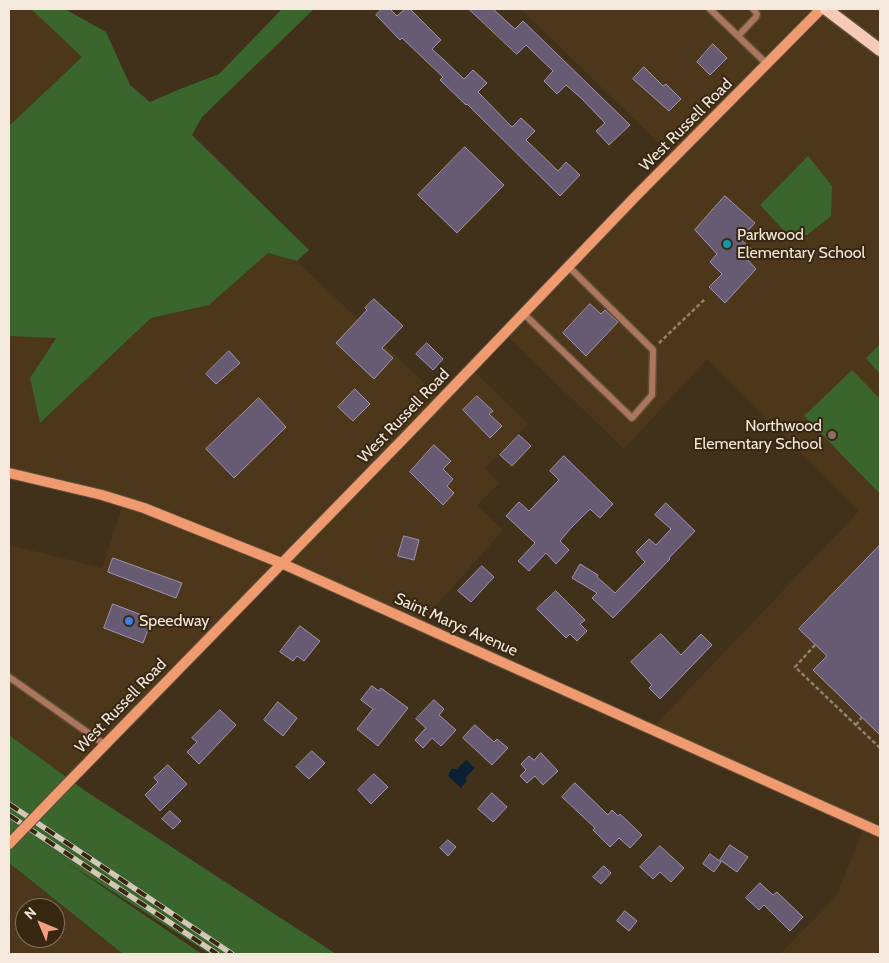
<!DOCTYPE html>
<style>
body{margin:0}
#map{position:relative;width:889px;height:963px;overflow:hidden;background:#41311b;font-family:Cabin,sans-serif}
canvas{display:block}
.frame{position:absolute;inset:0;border:10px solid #f4e9dc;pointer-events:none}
.north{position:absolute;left:15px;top:898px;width:50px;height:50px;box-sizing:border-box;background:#372711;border:1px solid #837562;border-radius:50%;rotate:315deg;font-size:14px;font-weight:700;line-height:20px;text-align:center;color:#f4e9dc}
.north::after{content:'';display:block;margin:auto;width:18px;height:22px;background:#f2a080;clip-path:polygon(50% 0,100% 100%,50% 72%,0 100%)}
</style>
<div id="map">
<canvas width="889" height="963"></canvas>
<div class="frame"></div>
<div class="north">N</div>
</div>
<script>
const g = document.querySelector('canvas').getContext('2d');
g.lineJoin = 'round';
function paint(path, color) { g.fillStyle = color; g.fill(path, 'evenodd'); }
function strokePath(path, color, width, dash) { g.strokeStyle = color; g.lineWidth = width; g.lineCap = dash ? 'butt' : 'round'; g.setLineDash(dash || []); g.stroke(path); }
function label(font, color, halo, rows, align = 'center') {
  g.font = font + ' Cabin,sans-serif'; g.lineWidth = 4; g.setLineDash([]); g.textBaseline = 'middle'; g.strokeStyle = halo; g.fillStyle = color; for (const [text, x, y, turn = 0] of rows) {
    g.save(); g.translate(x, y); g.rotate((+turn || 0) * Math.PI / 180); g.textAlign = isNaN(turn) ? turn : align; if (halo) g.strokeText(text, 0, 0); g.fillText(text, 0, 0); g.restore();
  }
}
const built = new Path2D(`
 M9 9H31L82 57 9 126Z
 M521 9H880V954H780L836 897 865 825 651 729 859 511 707 359 624 449 504 333 674 158Z
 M268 253 297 261 441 399 471 368 528 424 485 468 499 483 477 505 503 530 419 625 281 563 70 780 9 735V545L102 568 124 501 9 473V336L56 337 30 378 41 422 151 318 209 305Z
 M9 863 13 867 123 954H9ZM25 908H55V938H25Z`);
const green = new Path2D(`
 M31 9H65L106 32 130 85 150 102 180 89 219 74 282 9H314L202 117 192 135 309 250 297 261 268 253 209 305 151 318 40 423 30 378 56 338 9 336V126L82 57Z
 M808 156 832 186 831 216 807 235H788L760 205Z
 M880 344V374L866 358Z
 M852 370 880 399V494L804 416Z
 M9 735 84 790 336 954H210L63 860 202 954H123L9 863Z`);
const water = new Path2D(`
 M466 760 475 768 466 777V782L461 788 448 776 451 769H457Z`);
const building = new Path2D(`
 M382 9H390L397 16 405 9H410L441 40 432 49 444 60 464 79 473 70 487 83 478 92 512 127 521 118 535 131 526 140 558 171 566 162 580 175 560 196 467 104 466 105 440 80 443 77 402 38 400 40 376 15Z
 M469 9H493L515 29 523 21 630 125 609 145 596 131 605 123 582 99 566 85 557 94 544 81 553 71 526 45 517 54Z
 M713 44 727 58 710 75 697 62Z
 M644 67 663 86 666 84 681 99 669 111 633 79Z
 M465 147 504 185 457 233 418 195Z
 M725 196 755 223 740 239 753 250 746 258 756 269 725 303 709 287 722 274 710 262 717 254 695 230Z
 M374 299 403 326 382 348 393 358 374 379 336 343 367 310 365 308Z
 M590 304 601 314 605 310 618 322 586 356 563 333Z
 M427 343 443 359 433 370 416 354Z
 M229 351 240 363 216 384 206 374Z
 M355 389 370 404 353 421 338 407Z
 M477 396 493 411 489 414 502 426 490 438 463 410Z
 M259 398 286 427 234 478 206 449Z
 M519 435 531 446 512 466 500 455Z
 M434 445 451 461 443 469 453 479 447 486 454 493 443 505 410 472Z
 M564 456 613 504 600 518 590 509 571 528 560 541 569 550 556 564 546 553 529 571 518 561 535 543 506 516 519 502 529 511 559 480 550 471Z
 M666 503 695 531 669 558 670 559 613 618 592 598 597 593 572 578 580 564 598 575 597 577 615 593 645 562 636 552 649 539 656 545 671 529 655 515Z
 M404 536 419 540 414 560 398 556Z
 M880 545V735L813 670 827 656 799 629Z
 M113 558 182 583 176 598 108 572Z
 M482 566 494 577 471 602 458 591Z
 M556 591 585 620 580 624 587 631 577 641 570 634 566 638 537 609Z
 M113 604 152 619 143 643 104 628Z
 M300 626 320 641 304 661 297 656 293 661 280 652Z
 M661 634 681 655 701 634 712 645 660 699 649 688 652 685 631 662Z
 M372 686 379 691 381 688 408 708 378 746 357 729 373 709 361 700Z
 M434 700 444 709 439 715 456 730 441 746 432 738 423 748 415 740 426 728 416 719Z
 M278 702 297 718 283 736 264 720Z
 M220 710 236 725 199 764 187 752 197 742 192 738Z
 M475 725 494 742 497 739 508 748 492 765 463 738Z
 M312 751 325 763 309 779 296 767Z
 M541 753 558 771 543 785 535 776 527 783 520 776 526 770 521 764 529 756 534 760Z
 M168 765 187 784 160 811 145 795 158 782 154 778Z
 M374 774 388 787 371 804 358 790Z
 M575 783 608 815 612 810 618 816 620 814 642 835 630 848 619 838 610 847 593 830 595 828 562 797Z
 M492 793 507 807 493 822 478 809Z
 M170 811 181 821 173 829 162 819Z
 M448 840 456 847 448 856 440 848Z
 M730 845 748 857 737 872 720 860Z
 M660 846 684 868 671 882 660 872 653 879 640 867Z
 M710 854 721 862 714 872 703 864Z
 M604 866 611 873 601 884 593 877Z
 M760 883 773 895 777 892 803 917 790 931 764 905 759 910 746 898Z
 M625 911 637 921 629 931 617 921Z`);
const path = new Path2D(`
 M659 343 705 299
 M815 645 795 667 880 748
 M856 725 862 717`);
const lane = new Path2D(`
 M710 9 767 64
 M738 36 756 17 757 14 753 9
 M523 313 632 418 652 395 653 350 568 266
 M9 677 104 744`);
const secondary = new Path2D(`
 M9 473 102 495 144 508 281 563 880 832
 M57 794 410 432 634 198 821 9`);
const primary = new Path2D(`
 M826 9 880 50`);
const rail = new Path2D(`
 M9 804 232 954
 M9 815 217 954`);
const secondaryBridge = new Path2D(`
 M9 844 57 794`);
const markers = [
 [727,244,5,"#0f9aa8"],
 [832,435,5,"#8d6e63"],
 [129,621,5,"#3f7fe0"]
];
const streetNames = [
 ["West Russell Road",686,125,-45],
 ["West Russell Road",404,416,-46],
 ["Saint Marys Avenue",456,625,24],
 ["West Russell Road",121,706,-46]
];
const poiNames = [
 ["Parkwood",737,235],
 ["Elementary School",737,253],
 ["Northwood",822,426,"right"],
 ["Elementary School",822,444,"right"],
 ["Speedway",139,621]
];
paint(built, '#4c371b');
paint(green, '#3a652c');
paint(water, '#0a2133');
paint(building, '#675b74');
strokePath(building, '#a194af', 1);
strokePath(lane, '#5e4e3a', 9);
strokePath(secondary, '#5e4e3a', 12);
strokePath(primary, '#5e4e3a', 15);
strokePath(path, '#918371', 2.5, [4, 2.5]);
strokePath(lane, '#ac765c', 6);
strokePath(secondary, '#f09a70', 10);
strokePath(primary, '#f7cab5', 12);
strokePath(rail, '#d3c7b8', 5.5);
strokePath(rail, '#372711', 4, [11]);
strokePath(secondaryBridge, '#5e4e3a', 12, []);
strokePath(secondaryBridge, '#f09a70', 10);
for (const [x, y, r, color] of markers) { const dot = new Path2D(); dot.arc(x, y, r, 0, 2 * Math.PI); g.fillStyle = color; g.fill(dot); strokePath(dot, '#372711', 2); }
label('16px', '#f4e9dc', '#372711', streetNames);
label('16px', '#f4e9dc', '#372711', poiNames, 'left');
</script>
